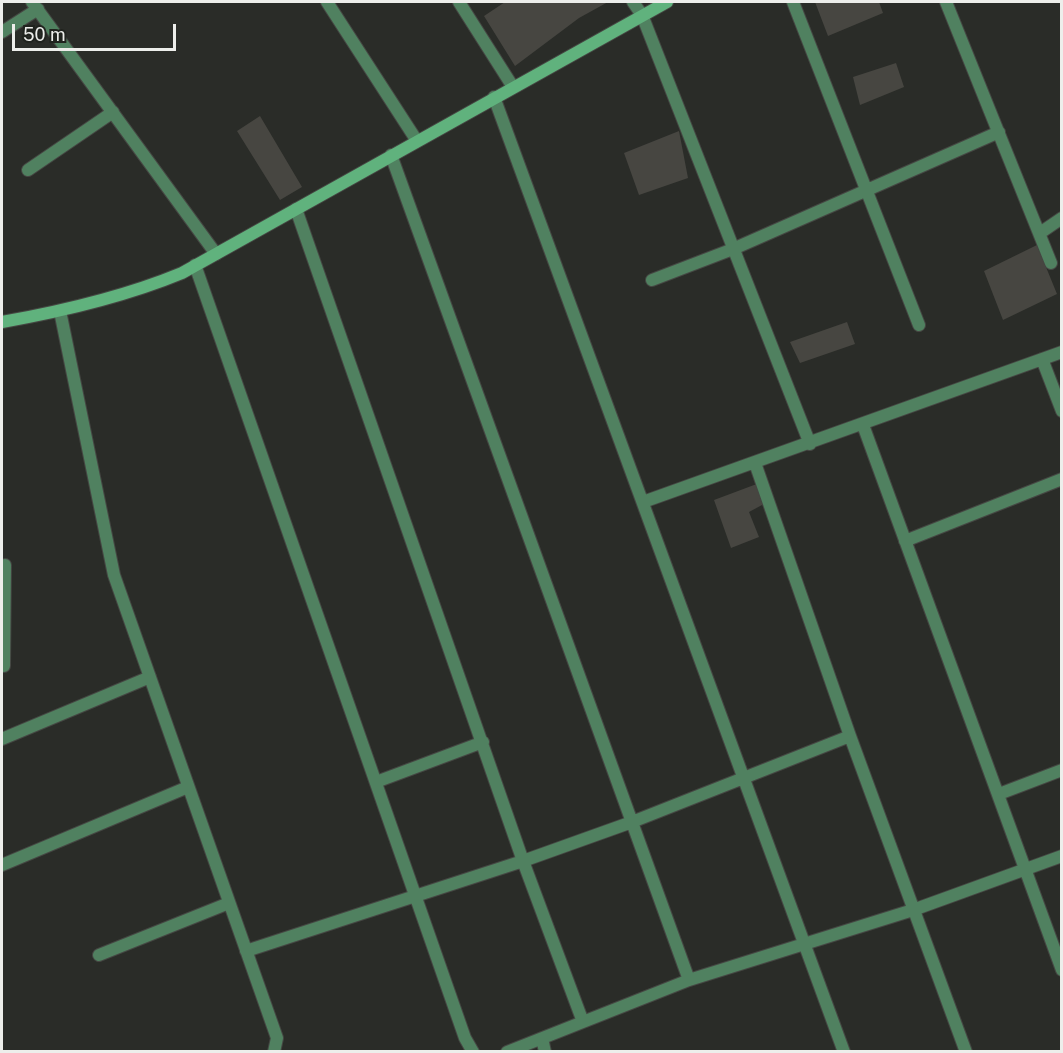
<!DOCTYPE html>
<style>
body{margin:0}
#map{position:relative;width:1063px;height:1053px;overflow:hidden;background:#2a2c28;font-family:"Public Sans",sans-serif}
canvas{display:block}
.frame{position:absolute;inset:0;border:3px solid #edeeeb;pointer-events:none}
.scale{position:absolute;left:12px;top:24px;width:164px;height:27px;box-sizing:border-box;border:3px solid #edeeeb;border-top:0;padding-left:8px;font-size:18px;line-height:21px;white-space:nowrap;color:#edeeeb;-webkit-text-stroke:4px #20231e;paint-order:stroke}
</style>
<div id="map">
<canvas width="1063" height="1053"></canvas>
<div class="frame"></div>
<div class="scale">50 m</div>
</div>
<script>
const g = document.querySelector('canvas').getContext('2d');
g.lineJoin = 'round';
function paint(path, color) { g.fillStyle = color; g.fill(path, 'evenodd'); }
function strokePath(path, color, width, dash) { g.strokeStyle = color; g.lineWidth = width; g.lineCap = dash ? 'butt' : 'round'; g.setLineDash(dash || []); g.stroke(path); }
const building = new Path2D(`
 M505 2H608L579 18 515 66 484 16Z
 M815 2H879L883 13 828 36Z
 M896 63 904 87 860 105 853 77Z
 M260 116 302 187 280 200 237 131Z
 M679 131 688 178 639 195 624 153Z
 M1037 245 1057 294 1003 320 984 271Z
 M847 322 855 344 800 363 790 342Z
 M762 482V505L749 512 759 537 731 548 714 500Z`);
const street = new Path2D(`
 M32 2 216 254
 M327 2 417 141
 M459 2 513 87
 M633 2 642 15 810 444
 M793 2 919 325
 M946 2 1051 263
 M2 32 38 9
 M494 97 844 1052
 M391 155 689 980
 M28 170 113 112
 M296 209 523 861 583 1022
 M1040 233 1062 218
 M195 265 465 1038 473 1052
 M652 280 733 249 999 132
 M60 311 114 575 277 1038 274 1052
 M1042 359 1062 411
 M863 425 1062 970
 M755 463 850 736 966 1052
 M643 502 1062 352
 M905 541 1062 479
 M4 666 5 565
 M2 739 150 677
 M376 782 483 742
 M999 794 1062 770
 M2 865 188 787
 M246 951 523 861 632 822 850 736
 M99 955 229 903
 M542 1038 545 1052
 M507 1052 689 980 913 910 1062 856`);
const secondary = new Path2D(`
 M2 322C64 311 124 297 182 273L667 2`);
paint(building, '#474641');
strokePath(street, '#454743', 14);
strokePath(secondary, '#454743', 14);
strokePath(street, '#508160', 12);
strokePath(secondary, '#60b27d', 12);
</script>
